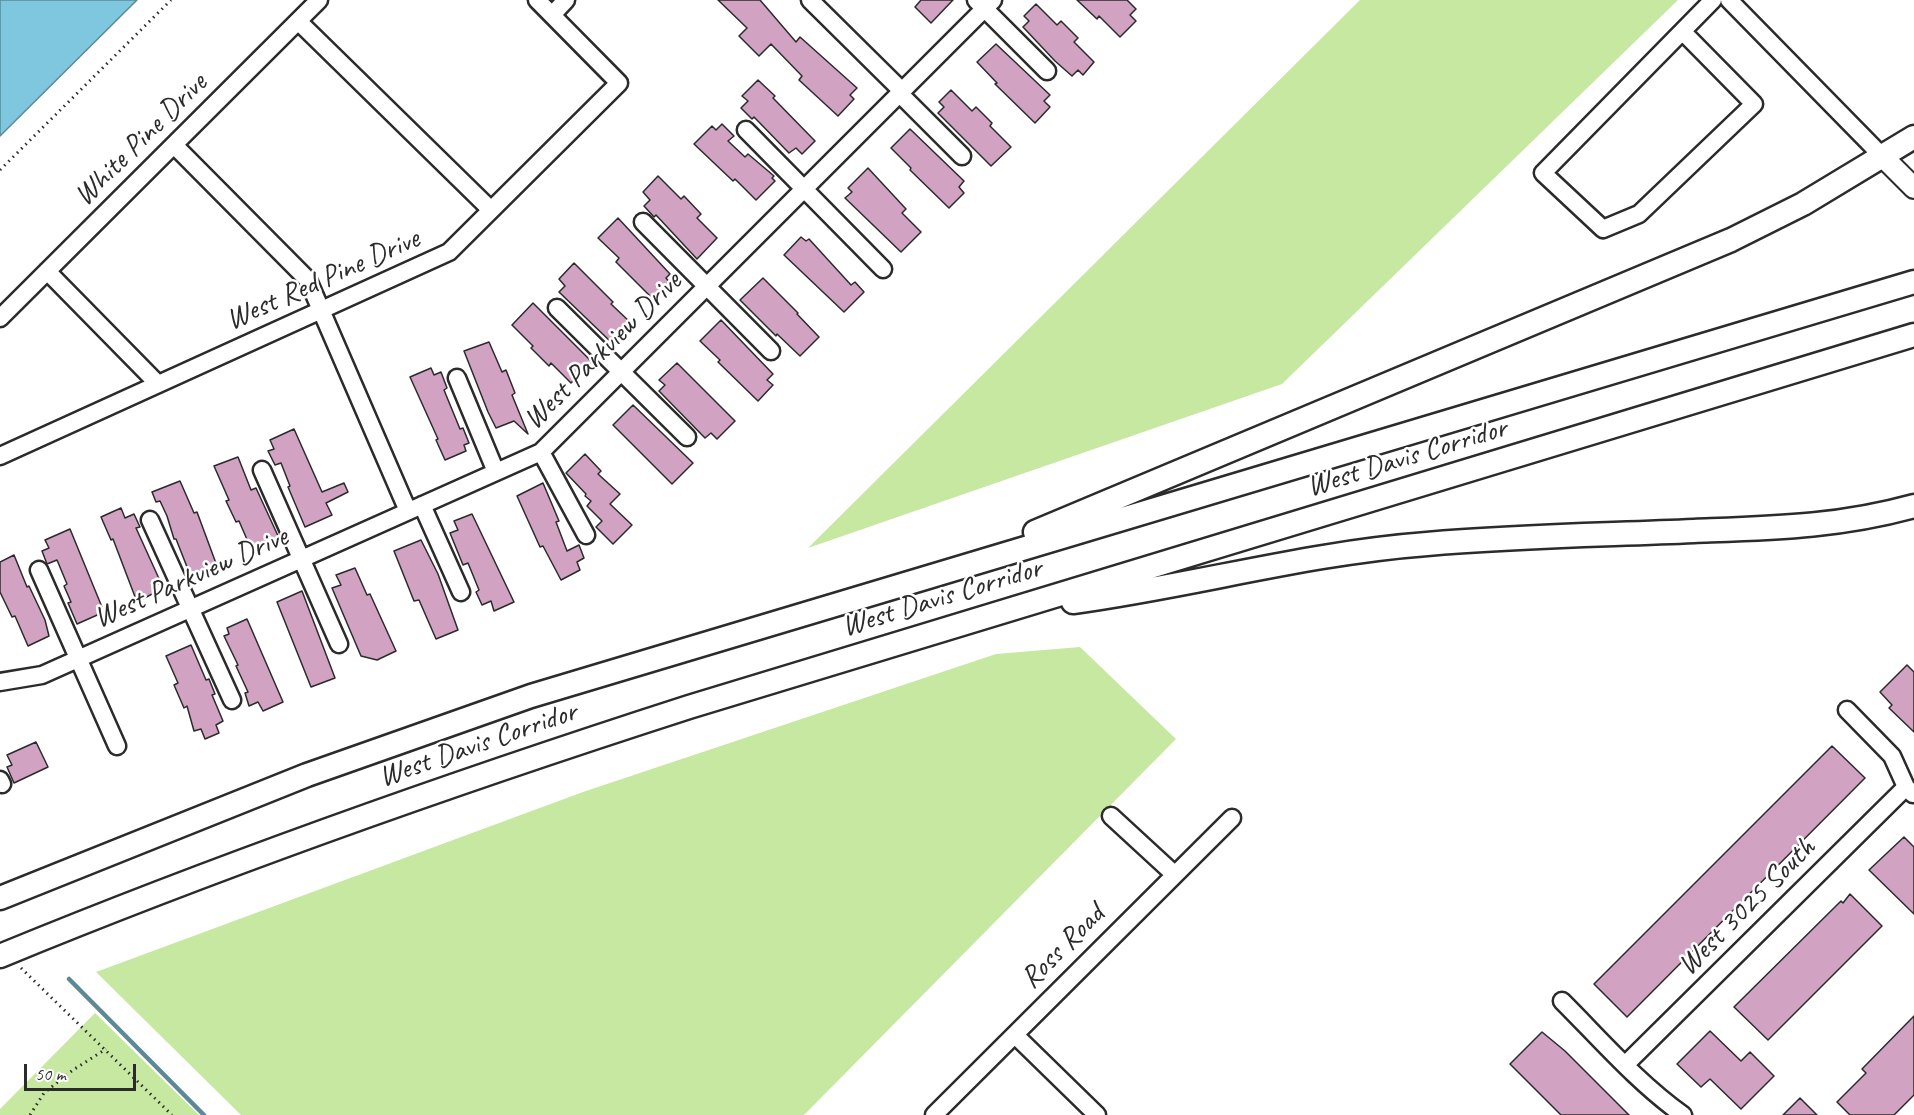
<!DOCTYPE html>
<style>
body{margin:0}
#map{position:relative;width:1914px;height:1115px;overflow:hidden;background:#fff;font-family:Caveat,sans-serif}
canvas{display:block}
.scale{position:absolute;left:24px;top:1064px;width:112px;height:27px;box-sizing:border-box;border:3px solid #2b2b2b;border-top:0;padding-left:8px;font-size:18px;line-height:21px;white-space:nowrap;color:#2b2b2b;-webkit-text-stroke:4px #fff;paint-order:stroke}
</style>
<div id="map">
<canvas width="1914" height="1115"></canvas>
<div class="scale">50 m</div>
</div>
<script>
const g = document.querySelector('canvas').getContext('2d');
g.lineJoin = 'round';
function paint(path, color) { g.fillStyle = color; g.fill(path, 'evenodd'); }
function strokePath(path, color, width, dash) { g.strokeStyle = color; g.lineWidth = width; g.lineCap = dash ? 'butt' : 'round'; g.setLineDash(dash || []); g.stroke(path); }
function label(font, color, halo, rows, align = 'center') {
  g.font = font + ' Caveat,sans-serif'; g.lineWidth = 5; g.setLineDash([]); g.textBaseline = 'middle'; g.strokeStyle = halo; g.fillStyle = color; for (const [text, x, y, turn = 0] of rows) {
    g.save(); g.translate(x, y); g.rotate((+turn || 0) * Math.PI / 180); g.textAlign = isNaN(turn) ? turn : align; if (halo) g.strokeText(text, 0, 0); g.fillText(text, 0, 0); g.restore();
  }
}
const green = new Path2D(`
 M1360 0H1678L1282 384 808 548Z
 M1080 647 1176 739 804 1115H241L96 972 583 792 996 654Z
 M95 1013 199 1115H0V1109Z`);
const water = new Path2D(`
 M0 0H137L0 136Z`);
const stream = new Path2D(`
 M69 979 204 1115`);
const building = new Path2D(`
 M718 0H760L796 42 800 37 857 88 850 95 854 99 838 116 799 80 802 76 771 44 759 56 739 36 747 28Z
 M921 0H953L931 23 915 7Z
 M1077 0H1127L1136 9 1130 15 1136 21 1120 37 1099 16 1097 19Z
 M1036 4 1057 25 1061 21 1078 38 1074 42 1094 62 1083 75 1078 70 1072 76 1055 61 1023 27 1029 21 1024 16Z
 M996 44 1050 95 1044 101 1050 107 1035 123 995 84 997 83 977 62Z
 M758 80 775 96 773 98 815 141 802 154 796 148 789 153 754 117 752 119 741 108 748 101 742 96Z
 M951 90 972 111 976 107 992 123 990 126 1011 147 991 166 938 113 944 107 939 102Z
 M722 124 734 136 728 141 745 157 748 154 774 176 772 178 775 181 756 200 735 179 733 181 694 144 712 126 716 130Z
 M910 129 964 181 959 187 964 193 949 208 910 170 911 168 891 148Z
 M868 168 906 209 902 213 921 232 901 252 845 198 852 192 848 188Z
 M658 176 681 199 684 196 701 214 697 218 717 238 697 259 656 215 654 217 644 206 650 200 643 192Z
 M618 218 670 274 666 278 670 283 653 299 616 262 619 258 598 238Z
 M801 237 806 241 809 239 851 285 855 282 864 292 844 312 784 255Z
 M574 263 613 302 611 304 631 323 612 343 559 292 565 286 559 279Z
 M763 278 798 313 797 314 819 337 800 356 777 334 776 336 740 300Z
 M533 303 592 362 571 383 551 363 549 366 531 348 533 346 512 325Z
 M721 320 773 374 767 380 773 385 758 401 718 362 720 360 700 341Z
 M489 342 502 372 506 370 515 393 512 395 528 434 514 421 496 428 488 412 464 351Z
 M677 363 735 421 717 439 711 433 705 438 659 391 665 385 659 380Z
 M431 368 434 375 441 372 447 388 444 390 460 429 463 428 469 443 464 445 466 451 445 460 436 440 438 439 410 377Z
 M633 405 693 463 672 484 613 425Z
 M294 429 322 492 344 483 348 492 326 503 332 515 305 527 288 487 290 486 281 463 275 465 268 451 274 449 270 440Z
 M585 454 601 471 598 474 620 494 610 504 632 525 613 544 596 527 602 521 587 506 591 501 585 496 586 494 566 473Z
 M238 457 251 490 256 488 279 538 252 551 239 521 236 522 226 501 229 500 214 466Z
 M180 481 194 513 197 512 217 566 191 577 176 539H174L167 516 160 501 156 502 152 492Z
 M543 483 559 521 556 522 567 551 579 545 584 558 577 562 580 570 561 580 543 546 540 547 517 496Z
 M121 508 125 518 134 514 140 527 136 528 161 583 154 585 156 592 137 602 113 539 111 540 101 517Z
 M472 514 514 602 494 611 491 601 482 605 476 592 479 590 468 563 463 565 450 533 458 530 454 521Z
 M70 529 104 612 77 624 68 603 71 602 64 586 67 584 57 560 47 564 42 551 49 548 45 540Z
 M421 540 438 574 458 630 436 639 419 600 414 601 394 551Z
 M14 555 27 587 29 586 45 620 49 636 28 646 15 616 12 617 0 592V562Z
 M355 568 367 595 370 594 396 651 377 660 361 656 332 588 341 585 336 575Z
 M302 591 335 678 311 687 277 602Z
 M247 619 283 702 263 711 258 702 249 706 245 693 248 692 236 666 238 665 224 636 229 634 227 628Z
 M191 645 206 680 209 679 215 694 212 695 223 721 216 725 219 733 205 739 201 729 194 731 187 706 184 708 174 685 178 683 166 656Z
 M1907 665 1914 672V732L1889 708 1892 705 1880 692Z
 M36 742 48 767 14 783 7 767 12 765 7 755Z
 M1832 746 1865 778 1627 1017 1594 984Z
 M1904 837 1914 847V914L1869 870Z
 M1850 894 1882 926 1768 1040 1734 1007 1841 901 1843 903Z
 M1914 1016V1095L1894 1115H1850L1837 1102 1866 1073 1862 1069Z
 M1710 1031 1741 1061 1750 1052 1774 1076 1741 1109 1710 1079 1701 1087 1677 1064Z
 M1542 1032 1565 1051 1629 1115H1561L1510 1064Z
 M1800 1098 1817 1115H1783Z`);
const path = new Path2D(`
 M0 170 171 0
 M21 968 172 1115
 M30 1115 44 1093 73 1070 106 1049`);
const minor = new Path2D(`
 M810 0 902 91
 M976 0 1047 71
 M1729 0 1882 156
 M552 15 566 0
 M298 21 491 210
 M1683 32 1754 104 1639 214 1603 229 1543 173 1713 0
 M900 94 962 156
 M746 130 883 269
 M174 145 308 280 408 511
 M643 222 771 351
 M47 271 158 384
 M557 308 687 437
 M0 318 319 0
 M457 378 496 472
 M541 452 586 535
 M0 456 449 252 619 83 537 0
 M262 470 339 644
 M422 505 461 592
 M150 520 232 700
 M39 570 117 746
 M0 682 42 675 541 452 993 0
 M1847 710 1892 756 1906 787 1913 794
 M0 780 2 784
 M1111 816 1174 874
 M1562 1001C1601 1040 1638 1083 1683 1115
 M1015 1035 1097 1115
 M1625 1065 1906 787
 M934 1115 1232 818`);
const major = new Path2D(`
 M1882 156 1914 188`);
const highway = new Path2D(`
 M1035 532 1731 240 1803 204 1914 137
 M1073 602C1192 586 1307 553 1427 544 1516 536 1605 535 1694 531 1772 528 1838 527 1914 506
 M0 898 307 775 531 696 1914 282
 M0 956C226 863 456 782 689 707L1914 335`);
const streetNames = [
 ["White Pine Drive",141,140,-45],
 ["West Red Pine Drive",323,280,-24],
 ["West Parkview Drive",603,351,-45],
 ["West Davis Corridor",1407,458,-17],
 ["West Parkview Drive",191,578,-24],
 ["West Davis Corridor",942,598,-17],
 ["West Davis Corridor",478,745,-19],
 ["West 3025 South",1747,907,-45],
 ["Ross Road",1063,947,-45]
];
paint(green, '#c6e8a1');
paint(water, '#7ec7de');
strokePath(water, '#5d8996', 1.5);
strokePath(stream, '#5d8996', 4.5);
paint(building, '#d1a2c2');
strokePath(building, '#2b2b2b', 1.5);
strokePath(minor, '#2b2b2b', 21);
strokePath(major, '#2b2b2b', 24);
strokePath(highway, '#2b2b2b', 27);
strokePath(path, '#2b2b2b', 3, [1.5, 4.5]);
strokePath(minor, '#fff', 16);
strokePath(major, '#fff', 20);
strokePath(highway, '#fff', 22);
label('30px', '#2b2b2b', '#fff', streetNames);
</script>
